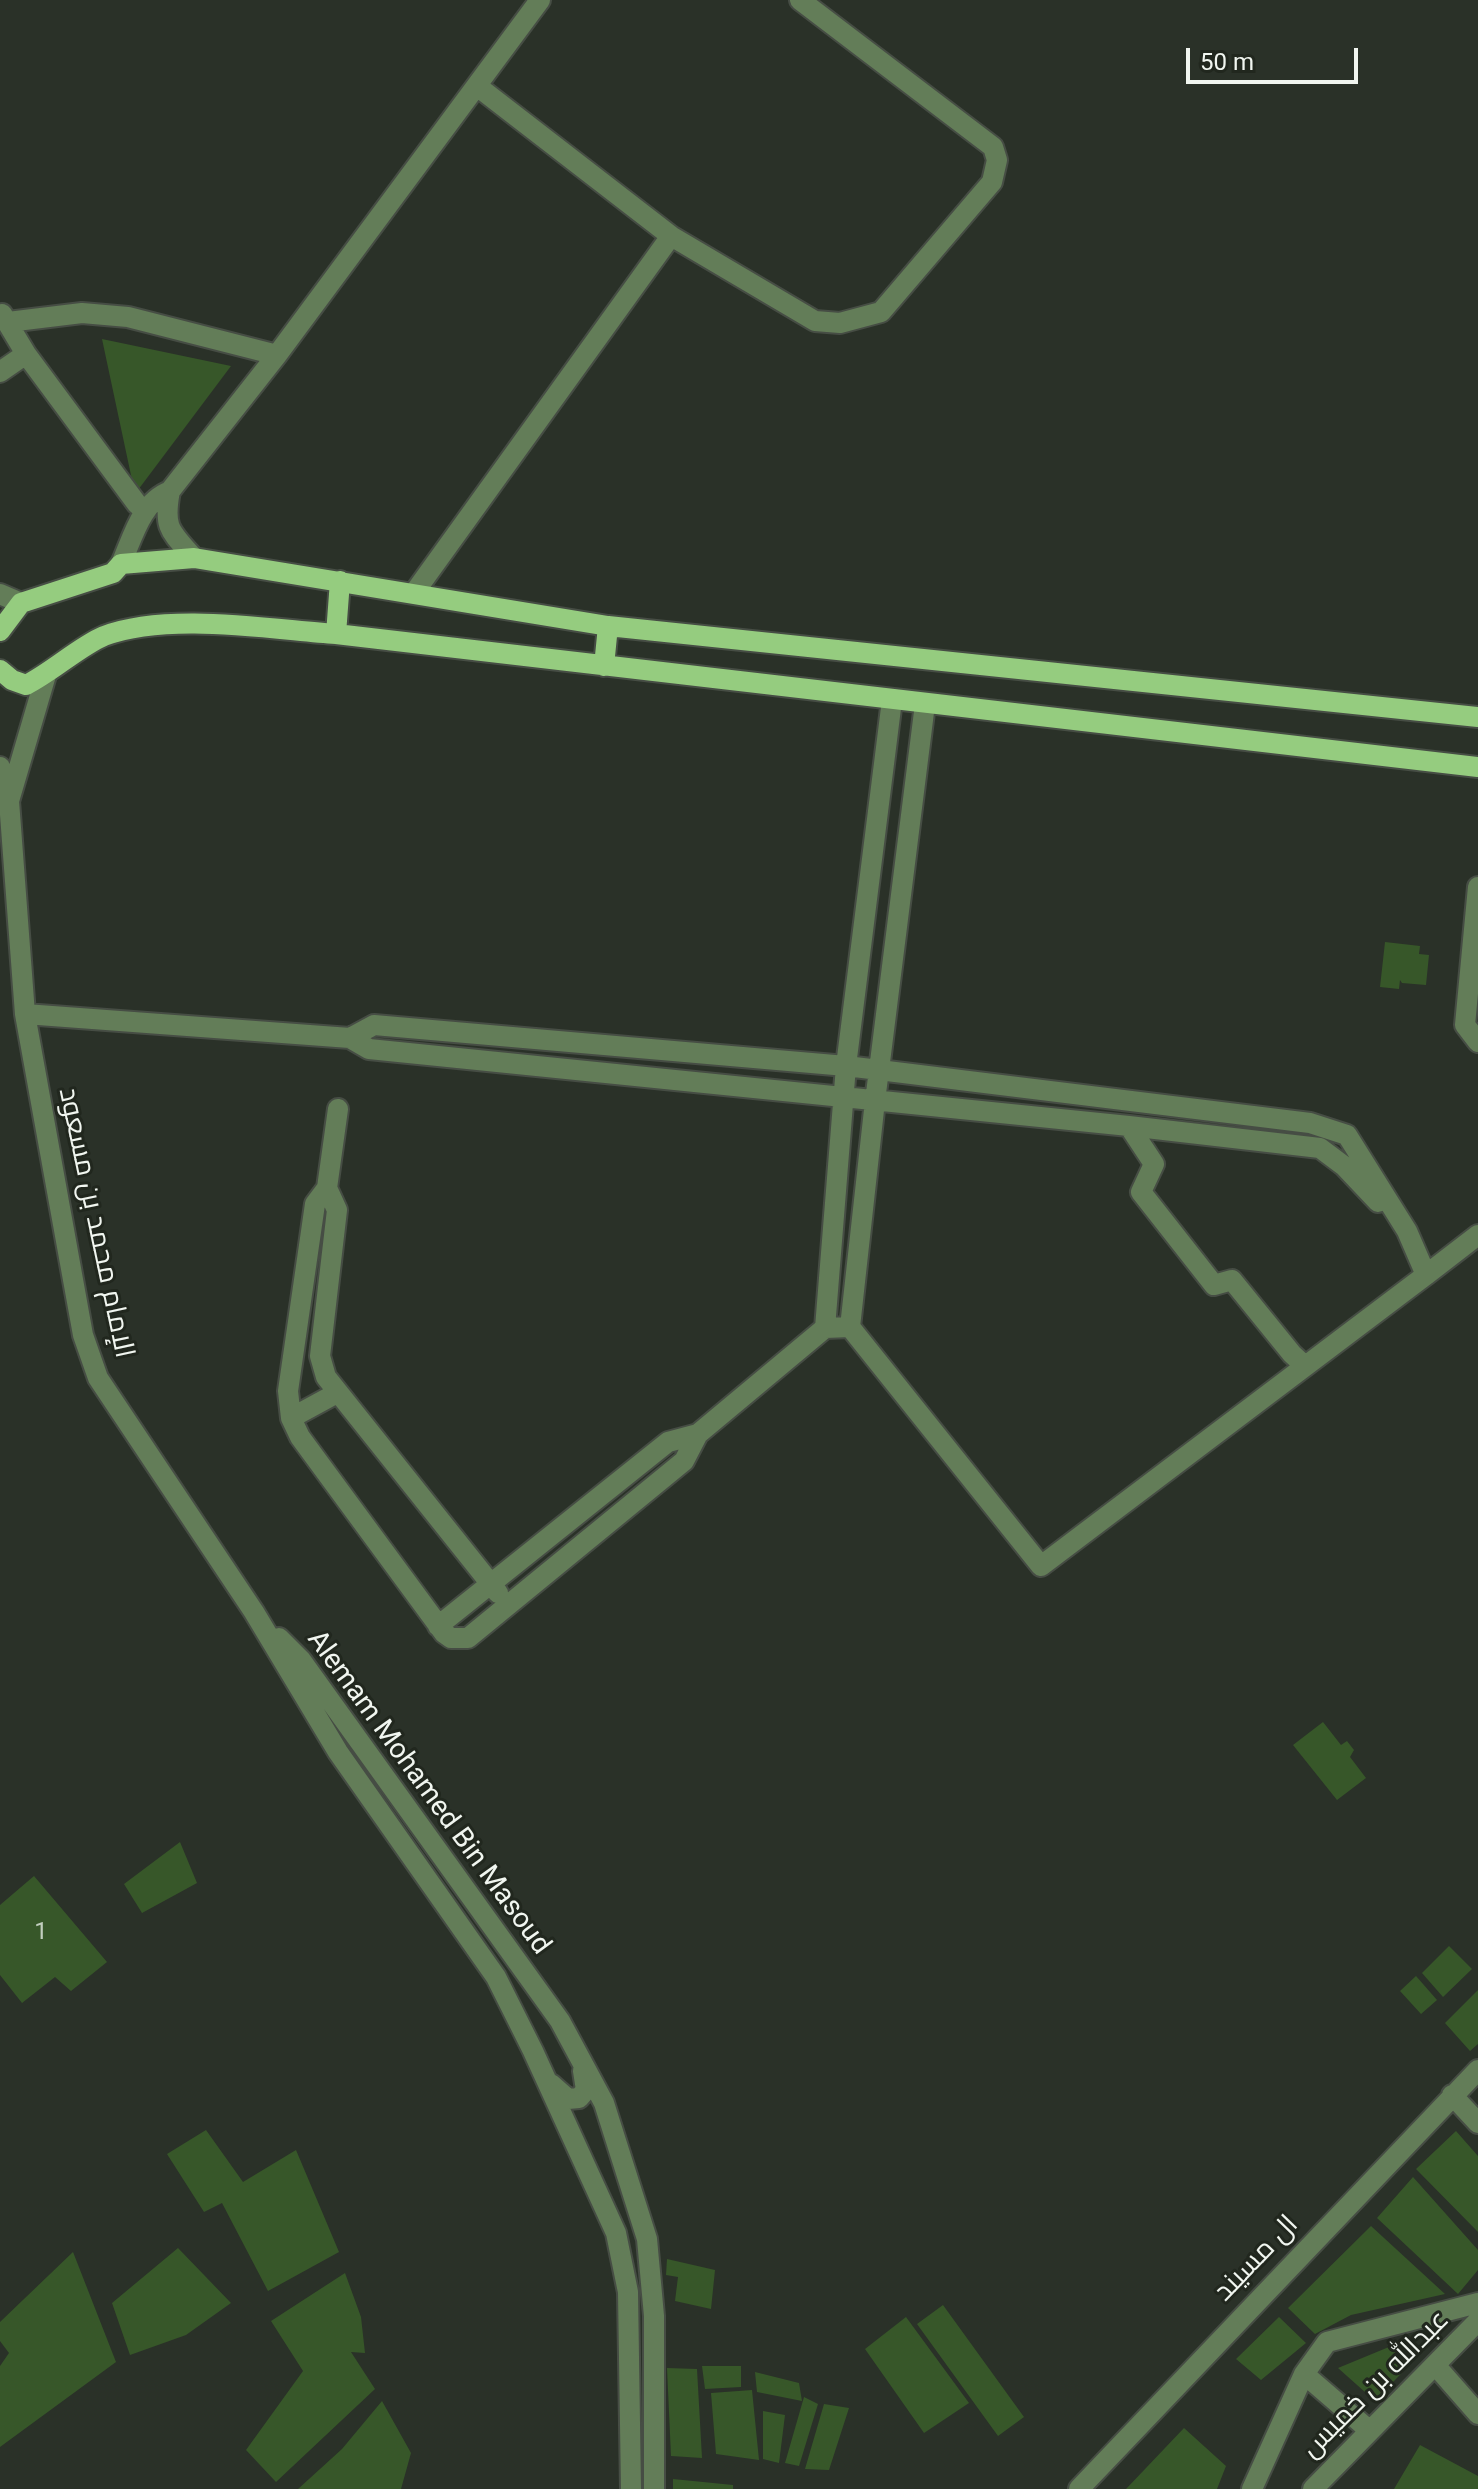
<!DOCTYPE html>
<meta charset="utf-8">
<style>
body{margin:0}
#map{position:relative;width:1478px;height:2489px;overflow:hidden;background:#2a3128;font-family:Roboto,sans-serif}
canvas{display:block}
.scale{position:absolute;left:1186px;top:48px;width:172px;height:36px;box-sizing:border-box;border:4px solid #f1f6f0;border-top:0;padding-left:10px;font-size:24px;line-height:28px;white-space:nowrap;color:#f1f6f0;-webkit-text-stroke:6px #21271e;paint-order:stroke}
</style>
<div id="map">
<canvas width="1478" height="2489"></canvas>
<div class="scale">50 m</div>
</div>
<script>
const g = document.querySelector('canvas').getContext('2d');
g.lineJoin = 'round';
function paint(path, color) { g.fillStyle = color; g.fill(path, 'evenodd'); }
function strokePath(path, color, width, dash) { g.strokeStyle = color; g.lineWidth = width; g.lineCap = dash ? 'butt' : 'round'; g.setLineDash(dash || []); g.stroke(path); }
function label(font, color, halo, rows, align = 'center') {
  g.font = font + ' Roboto,Cairo,sans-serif'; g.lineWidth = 6; g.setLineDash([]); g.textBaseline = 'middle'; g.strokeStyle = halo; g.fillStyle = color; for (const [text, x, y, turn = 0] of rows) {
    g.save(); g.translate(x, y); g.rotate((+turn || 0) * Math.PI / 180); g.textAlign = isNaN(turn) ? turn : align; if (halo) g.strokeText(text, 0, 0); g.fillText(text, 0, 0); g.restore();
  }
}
const building = new Path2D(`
 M102 339 231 366 135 494Z
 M1385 942 1420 946 1419 954 1429 955 1426 985 1402 983 1400 980 1399 989 1380 987Z
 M1323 1722 1341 1745 1347 1741 1354 1750 1350 1757 1366 1778 1337 1800 1293 1745Z
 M180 1842 197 1883 142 1913 124 1884Z
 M34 1876 107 1962 71 1991 55 1977 22 2003 0 1975V1905Z
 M1449 1946 1472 1969 1443 1997 1422 1973Z
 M1416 1976 1437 2000 1421 2014 1400 1991Z
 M1478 1990V2044L1470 2051 1445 2023Z
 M206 2130 243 2182 296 2150 339 2252 268 2291 222 2203 204 2212 167 2154Z
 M1456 2131 1478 2156V2232L1416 2169Z
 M1413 2177 1478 2250V2270L1458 2294 1377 2218Z
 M1371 2226 1445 2294 1351 2315 1315 2334 1288 2308Z
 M178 2248 231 2303 186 2335 130 2355 112 2303Z
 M73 2252 116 2362 0 2447V2366L9 2353 0 2341V2322Z
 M667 2259 715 2270 711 2309 675 2301 678 2277 666 2275Z
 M345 2273 361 2317 365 2353 351 2352 375 2389 276 2482 246 2450 303 2371 271 2321Z
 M943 2305 1024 2417 998 2436 917 2324Z
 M906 2317 969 2403 924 2433 865 2349Z
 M1279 2317 1306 2343 1261 2380 1236 2359Z
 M1401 2342 1416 2358 1375 2401 1338 2368Z
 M702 2366H741V2387L705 2389Z
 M667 2368 697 2369 702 2458 671 2456Z
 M755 2372 799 2383 802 2401 757 2392Z
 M752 2390 759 2460 716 2454 711 2393Z
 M804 2397 818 2404 799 2466 785 2463Z
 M382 2401 411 2453 401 2489H298L342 2449Z
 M824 2404 849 2408 829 2470 805 2469Z
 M763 2411 785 2415 779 2463 763 2459Z
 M1184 2428 1226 2466 1217 2489H1126Z
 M1420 2445 1478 2476V2489H1394Z
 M673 2479 733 2485V2489H673Z`);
const minor = new Path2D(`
 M671 236 815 321 840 323 881 312 992 182 997 160 993 147 800 0
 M2 314 26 354 137 504 145 511
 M8 322 82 313 128 317 277 355
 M0 372 26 354
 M170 491 277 355 540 0
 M121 564C133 537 141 502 170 491 163 528 170 531 194 558
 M414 593 671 236 477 86
 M0 594 21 603
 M0 767 9 801 25 1014 83 1335 98 1378 254 1612 338 1752 496 1977 533 2051 616 2233 628 2292 631 2489
 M9 801 46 675
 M1478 887 1465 1025 1478 1042
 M25 1014 350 1038 369 1049 1129 1126 1320 1148 1344 1166 1378 1202
 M350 1038 374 1025 846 1066 879 1070 1310 1123 1347 1135 1407 1231 1426 1275 1041 1566 850 1327 875 1101 879 1070 925 704
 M338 1109 327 1188 315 1204 288 1391 291 1418 300 1437 444 1633 451 1638H468L684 1461 698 1434
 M1129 1126 1154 1164 1141 1192 1214 1285 1232 1280 1292 1354 1305 1366
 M327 1188 337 1210 320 1356 326 1377 498 1593
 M1426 1275 1478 1235
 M850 1327 825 1328 846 1066 892 700
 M291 1418 337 1393
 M438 1626 668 1442 698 1434 825 1328
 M279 1638 301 1660 560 2021 604 2103 647 2239 654 2316V2489
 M551 2084 568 2099 579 2098 586 2090 583 2071
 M1452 2095 1478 2123
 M1436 2366 1478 2414
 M1304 2374 1369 2430
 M1079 2489 1478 2070
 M1252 2489 1304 2374 1327 2342 1478 2303
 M1313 2489 1478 2321`);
const major = new Path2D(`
 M0 631 21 603 113 573 121 564 194 558 608 626 1478 717
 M336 634 340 581
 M604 666 608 626
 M0 670 12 680 26 685C52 672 80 646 104 636 167 612 268 629 336 634L1478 767`);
const numberNames = [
 ["1",41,1933]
];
const streetNames = [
 ["الإمام محمد بن مسعود",95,1223,78],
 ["Alemam Mohamed Bin Masoud",428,1793,54],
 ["ال مسيند",1257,2259,-46],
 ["عبدالله بن خميس",1376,2385,-45]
];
paint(building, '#375729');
strokePath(minor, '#464d44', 24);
strokePath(major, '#464d44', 24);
strokePath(minor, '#637d58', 20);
strokePath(major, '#95cc7f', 20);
label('24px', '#c2cebe', null, numberNames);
label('28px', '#f1f6f0', '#21271e', streetNames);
</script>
